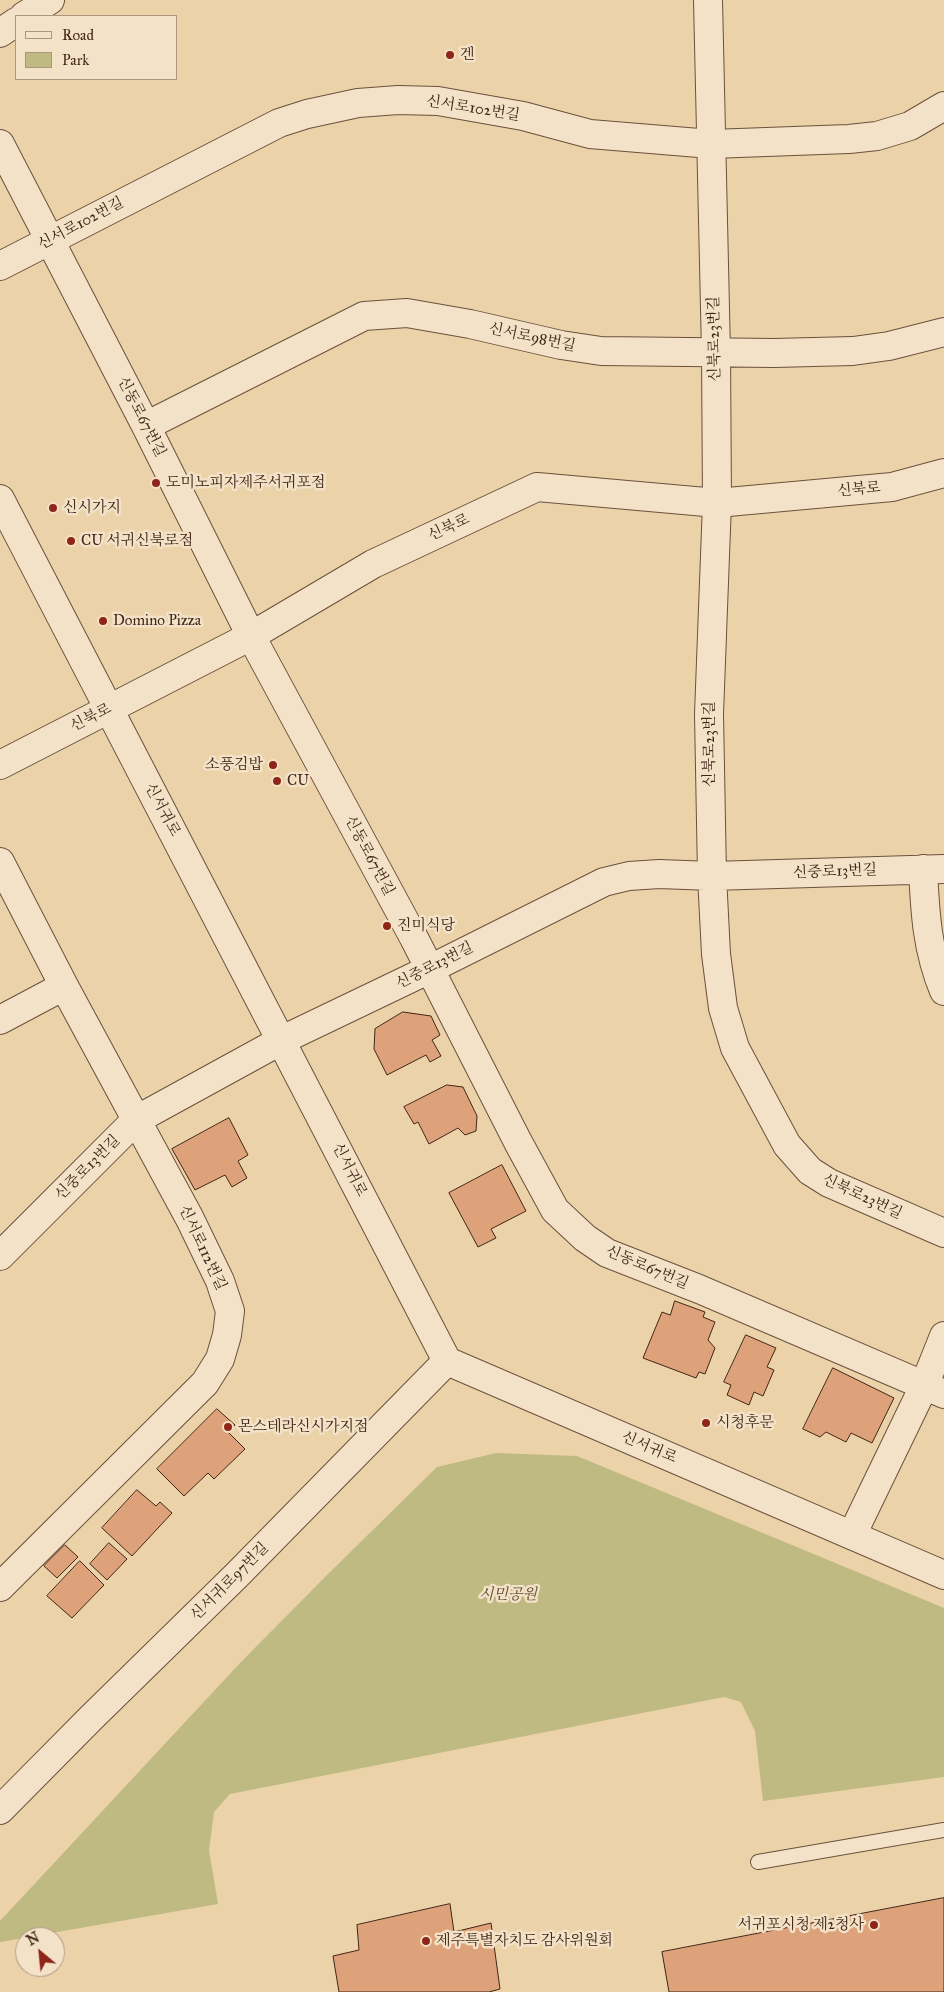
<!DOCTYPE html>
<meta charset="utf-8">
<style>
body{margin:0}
#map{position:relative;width:944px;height:1992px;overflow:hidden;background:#ecd2a9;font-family:"IM FELL Great Primer",serif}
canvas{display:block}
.legend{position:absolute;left:15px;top:15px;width:162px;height:65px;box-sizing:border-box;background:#f3e2c7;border:1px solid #ac9681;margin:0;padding:6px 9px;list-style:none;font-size:15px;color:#412518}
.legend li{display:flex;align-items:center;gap:10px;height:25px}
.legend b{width:25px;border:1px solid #ac9681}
.north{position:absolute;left:15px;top:1927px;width:50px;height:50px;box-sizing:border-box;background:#f3e2c7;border:1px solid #ac9681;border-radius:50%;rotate:332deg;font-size:14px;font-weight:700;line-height:20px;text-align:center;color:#412518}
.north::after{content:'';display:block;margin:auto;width:18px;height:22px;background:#8f2418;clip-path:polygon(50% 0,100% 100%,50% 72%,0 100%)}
</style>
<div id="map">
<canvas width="944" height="1992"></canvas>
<ul class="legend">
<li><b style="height:6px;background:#f3e2c7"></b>Road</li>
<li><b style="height:14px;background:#bfba82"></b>Park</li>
</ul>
<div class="north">N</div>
</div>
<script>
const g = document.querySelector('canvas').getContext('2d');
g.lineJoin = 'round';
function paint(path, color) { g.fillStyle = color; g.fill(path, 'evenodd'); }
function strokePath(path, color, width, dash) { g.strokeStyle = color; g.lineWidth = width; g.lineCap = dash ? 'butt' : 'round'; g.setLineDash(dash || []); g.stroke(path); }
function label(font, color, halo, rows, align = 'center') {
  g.font = font + ' "IM FELL Great Primer","Noto Serif KR",serif'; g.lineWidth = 5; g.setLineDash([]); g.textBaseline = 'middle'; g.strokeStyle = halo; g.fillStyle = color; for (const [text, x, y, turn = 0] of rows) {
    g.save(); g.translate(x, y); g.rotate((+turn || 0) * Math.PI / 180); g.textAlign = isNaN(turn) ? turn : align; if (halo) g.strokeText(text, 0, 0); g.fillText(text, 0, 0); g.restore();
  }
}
const green = new Path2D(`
 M496 1453 577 1456 944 1608V1777L763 1801 755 1731 741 1702 724 1697 230 1794 214 1812 209 1850 218 1904 0 1942V1921L241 1662 326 1576 437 1467Z`);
const building = new Path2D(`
 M403 1012 431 1016 440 1035 432 1040 441 1056 430 1062 426 1055 387 1075 374 1049 375 1029Z
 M447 1085 463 1087 477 1116 476 1131 465 1135 458 1128 429 1144 418 1122 414 1124 404 1107Z
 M229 1118 248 1155 238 1161 247 1178 232 1187 225 1175 195 1190 172 1149Z
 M502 1165 526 1211 491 1229 496 1238 478 1247 449 1193Z
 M675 1301 705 1312 703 1317 715 1322 708 1340 715 1348 705 1374 699 1372 696 1378 643 1358 662 1312 670 1315Z
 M746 1335 776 1348 767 1367 774 1370 763 1396 754 1392 749 1405 727 1395 731 1385 724 1382Z
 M833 1368 894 1398 872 1443 851 1433 846 1442 826 1432 820 1437 803 1429Z
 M217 1409 235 1425 228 1432 245 1449 214 1479 208 1473 184 1496 157 1469Z
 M137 1490 156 1506 160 1502 172 1513 132 1556 102 1528Z
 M109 1543 127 1559 107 1580 90 1564Z
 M65 1545 78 1557 57 1578 44 1566Z
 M80 1561 104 1585 72 1618 47 1596Z
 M944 1898V1992H669L662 1952Z
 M450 1904 454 1932 491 1923 500 1989 489 1992H339L333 1956 359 1950 357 1925Z`);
const service = new Path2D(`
 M758 1862 944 1830`);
const minor = new Path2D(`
 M708 0 716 352 717 503 709 714 712 876 716 954 723 1008 735 1048 787 1145 810 1171 829 1183 944 1233
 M24 16 50 0
 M0 33 16 22
 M0 144 146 426 251 636 414 938 518 1142 555 1210 585 1238 607 1253 699 1289 944 1394
 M0 266 279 123 307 114 358 103 398 100 438 101 523 116 590 134 711 144 849 139 877 136 910 126 944 106
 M146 426 364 316 407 313 470 324 561 345 601 351 774 353 853 351 889 346 944 332
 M0 862 64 986 190 1219 220 1281 230 1311 227 1335 220 1359 205 1383 0 1587
 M923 869C925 913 927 950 944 991
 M0 1020 64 986
 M0 1256 136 1120 282 1040 430 969 604 882 629 876 659 874 712 876 944 869
 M852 1535 924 1386 944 1336`);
const tertiary = new Path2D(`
 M0 499 447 1361 944 1575
 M0 765 251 636 373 564 537 487 717 503 892 487 944 473
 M0 1810 91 1718 237 1575 447 1361`);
const markers = [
 [450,55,5,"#8f2418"],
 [156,483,5,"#8f2418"],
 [53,508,5,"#8f2418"],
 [71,541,5,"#8f2418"],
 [103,621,5,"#8f2418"],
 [273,765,5,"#8f2418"],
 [277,781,5,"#8f2418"],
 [387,926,5,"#8f2418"],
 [706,1423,5,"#8f2418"],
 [228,1427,5,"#8f2418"],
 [874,1925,5,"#8f2418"],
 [426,1941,5,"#8f2418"]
];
const poiNames = [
 ["겐",460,55],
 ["도미노피자제주서귀포점",166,483],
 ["신시가지",63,508],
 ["CU 서귀신북로점",81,541],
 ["Domino Pizza",113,621],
 ["소풍김밥",263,765,"right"],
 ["CU",287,781],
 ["진미식당",397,926],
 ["시청후문",716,1423],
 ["몬스테라신시가지점",238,1427],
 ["서귀포시청 제2청사",864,1925,"right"],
 ["제주특별자치도 감사위원회",436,1941]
];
const streetNames = [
 ["신서로102번길",473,109,9],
 ["신서로102번길",81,224,-28],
 ["신서로98번길",532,338,12],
 ["신북로23번길",715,339,-91],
 ["신동로67번길",141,417,63],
 ["신북로",859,490,-5],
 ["신북로",449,528,-25],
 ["신북로",91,718,-27],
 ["신북로23번길",710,744,-90],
 ["신서귀로",162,810,62],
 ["신동로67번길",369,856,62],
 ["신중로13번길",835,872,-2],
 ["신중로13번길",435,966,-27],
 ["신중로13번길",88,1168,-45],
 ["신서귀로",349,1170,63],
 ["신북로23번길",862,1197,25],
 ["신서로112번길",202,1248,65],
 ["신동로67번길",647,1268,23],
 ["신서귀로",649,1448,23],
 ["신서귀로97번길",230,1582,-45]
];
const parkNames = [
 ["시민공원",508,1595]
];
paint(green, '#bfba82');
paint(building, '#dea27a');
strokePath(building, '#412518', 1);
strokePath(service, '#6c503c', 16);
strokePath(minor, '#6c503c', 30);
strokePath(tertiary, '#6c503c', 30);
strokePath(service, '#f3e2c7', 14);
strokePath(minor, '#f3e2c7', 28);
strokePath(tertiary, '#f3e2c7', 28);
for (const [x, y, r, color] of markers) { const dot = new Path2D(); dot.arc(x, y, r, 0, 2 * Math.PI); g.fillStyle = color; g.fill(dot); strokePath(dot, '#f3e2c7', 2); }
label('15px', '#412518', '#f3e2c7', poiNames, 'left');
label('15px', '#412518', '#f3e2c7', streetNames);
label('italic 15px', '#604a32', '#f3e2c7', parkNames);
</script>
